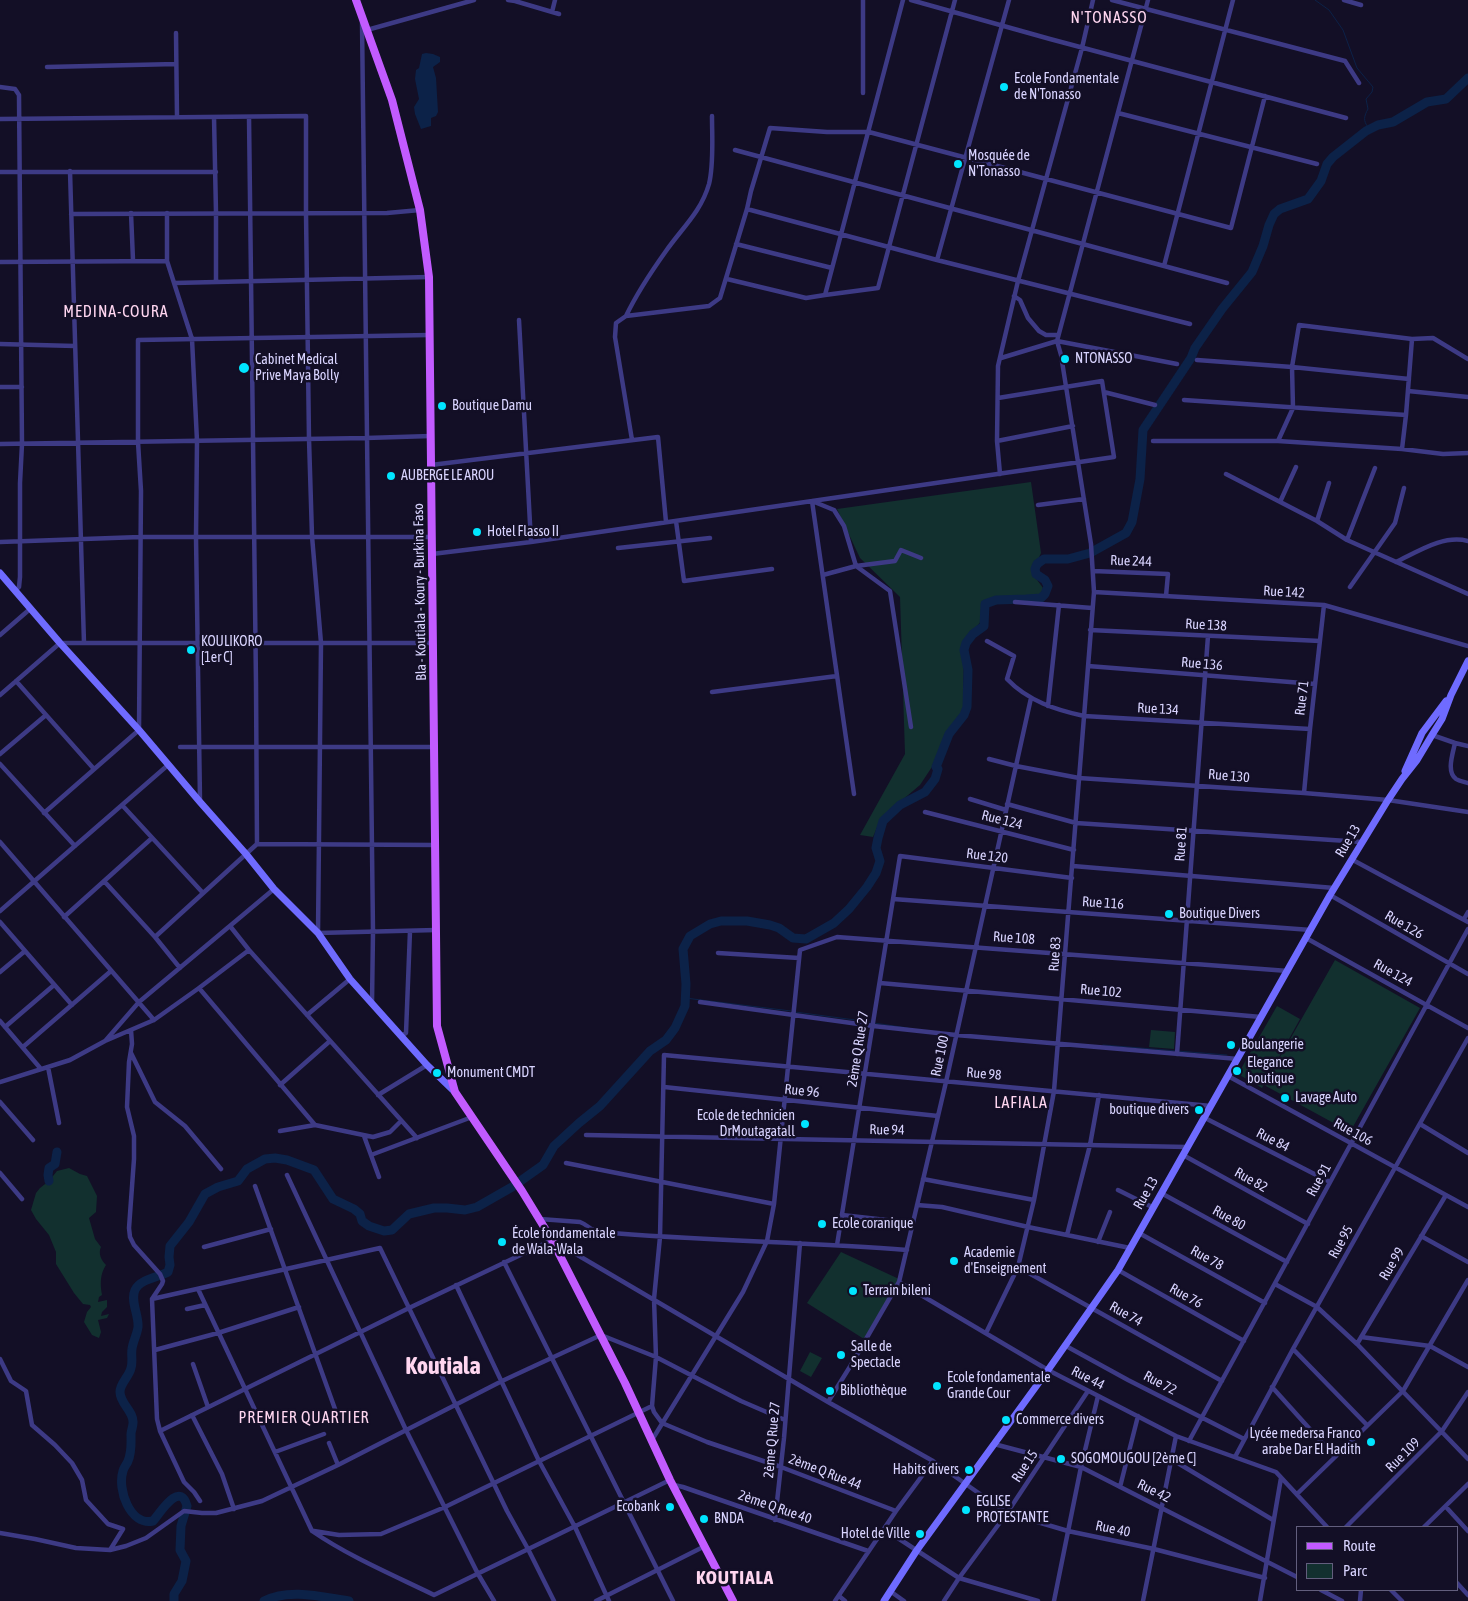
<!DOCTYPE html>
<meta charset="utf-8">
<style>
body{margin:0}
#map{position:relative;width:1468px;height:1601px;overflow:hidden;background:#130f26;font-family:"Asap Condensed",sans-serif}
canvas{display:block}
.legend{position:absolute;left:1296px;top:1526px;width:162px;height:65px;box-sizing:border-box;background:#130f26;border:1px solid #625e7d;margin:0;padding:6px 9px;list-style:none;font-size:15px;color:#d9d4ff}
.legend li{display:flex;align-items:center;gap:10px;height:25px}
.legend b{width:25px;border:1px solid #625e7d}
</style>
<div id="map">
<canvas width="1468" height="1601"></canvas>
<ul class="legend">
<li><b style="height:6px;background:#c25bff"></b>Route</li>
<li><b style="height:14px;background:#12302f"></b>Parc</li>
</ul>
</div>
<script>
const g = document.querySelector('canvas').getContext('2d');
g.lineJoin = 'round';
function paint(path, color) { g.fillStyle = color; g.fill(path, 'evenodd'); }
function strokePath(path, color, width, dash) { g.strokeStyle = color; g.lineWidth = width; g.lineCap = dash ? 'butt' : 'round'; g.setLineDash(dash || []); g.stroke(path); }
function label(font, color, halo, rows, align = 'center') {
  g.font = font + ' "Asap Condensed",sans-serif'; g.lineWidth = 5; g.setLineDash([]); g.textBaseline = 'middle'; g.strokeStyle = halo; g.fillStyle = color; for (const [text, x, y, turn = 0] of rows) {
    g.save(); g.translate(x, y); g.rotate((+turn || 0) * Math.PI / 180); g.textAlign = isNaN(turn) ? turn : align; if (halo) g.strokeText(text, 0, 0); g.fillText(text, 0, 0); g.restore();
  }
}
const green = new Path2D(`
 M1031 482 1041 553 1032 573 1043 588 1041 594 989 606 982 620 964 642 963 720 920 785 881 818 873 837 860 835 905 754 900 597 860 558 837 509Z
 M1335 960 1420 1008 1350 1132 1264 1085Z
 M1277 1006 1300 1019 1262 1088 1238 1074Z
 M1151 1030 1175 1032 1174 1049 1149 1047Z
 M69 1168 80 1174 87 1176 97 1196 96 1212 89 1218 95 1239 101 1247C98 1253 101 1260 106 1265 100 1274 100 1284 102 1295L99 1297 98 1302 107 1300V1307L102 1312 101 1316 109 1314 107 1318 98 1320 101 1332 99 1338 92 1335 84 1322 87 1312 91 1307 90 1305 83 1304 74 1293 56 1264V1252L49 1235 36 1219 31 1210 36 1193 40 1188 49 1181 57 1171Z
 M841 1252 899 1279 864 1339 807 1303Z
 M810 1352 822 1358 811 1377 800 1371Z`);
const water = new Path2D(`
 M426 53 433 54 440 57V62L433 67 436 78 438 112 436 116 431 118V126L421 129 415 114 414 107 419 99 415 79 416 70 419 68 422 54Z`);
const stream = new Path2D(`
 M1315 0 1329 10 1343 30 1357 68 1373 87 1372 92 1366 99 1368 109C1364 116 1363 121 1368 127L1366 131
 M685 998 791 1011
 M795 1012 870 1022
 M874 1023 908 1028
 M1103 1045 1227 1055`);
const river = new Path2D(`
 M49 1181 48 1175 49 1168 55 1164 57 1152
 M174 1601V1594L182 1581 186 1561 180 1550 181 1526 187 1506C180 1480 160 1513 153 1521 130 1526 117 1489 123 1471 124 1467 127 1464 128 1461 132 1452 131 1443 131 1434 131 1431 133 1427 133 1423 134 1411 120 1404 120 1392 120 1383 129 1377 131 1368 133 1362 131 1355 132 1349 133 1341 137 1335 138 1327 139 1315 130 1301 135 1290 140 1279 159 1277 168 1272L170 1265 169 1257 170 1246 189 1222 205 1194 218 1187 238 1181 247 1169 265 1159 275 1158 287 1160 314 1170 333 1199 354 1209 360 1214 362 1221 369 1226 384 1231 392 1230 409 1214 434 1208H447L465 1210 477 1207 512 1187 543 1165 554 1146 579 1123 600 1106 650 1051 666 1040 675 1028 685 1006 686 984 683 949 690 936 710 924 721 921H747L770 925 779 928 793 938 806 939 834 923 849 909 867 887 876 873 880 861 876 848 878 838 883 821 900 805 925 792 935 779 938 769 936 767 949 734 964 715 967 707 968 670 964 650 966 643 973 634 984 626 985 604 996 600 1026 599 1041 598 1045 594 1048 586 1045 580 1036 574 1035 569 1037 564 1044 559H1068L1090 553 1126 533 1132 522 1140 479 1143 430 1191 358 1195 348 1222 309 1252 272 1263 246 1269 225 1274 214 1280 209 1308 199 1321 181 1327 164 1333 157 1366 131 1378 125 1393 122 1427 102 1446 99 1468 78
 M264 1601C290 1588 322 1597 349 1601`);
const street = new Path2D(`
 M508 0 515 1 559 14
 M863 0V93
 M911 0 1050 39 1346 118
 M1112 0 1345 61 1359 83
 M1344 0 1361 5
 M552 12 555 0
 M362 22 373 932 372 1003
 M367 30 474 0
 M176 33 177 117
 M47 67 176 64
 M0 87 15 89 19 95 22 444 20 483V577L19 587 16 590
 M1118 113 1317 164
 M214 117 216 213V282
 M249 117 256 682 257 844
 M0 119 306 116V213L309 439 312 536 321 643 318 933 436 930
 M735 150 1227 283
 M70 171 84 643
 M0 172H216
 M747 209 937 260 1190 324
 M131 213 133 260
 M71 214 387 213 420 210
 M736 244 832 268
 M937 260 1009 0
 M167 261 192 339 197 441 196 537 200 800
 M0 262 167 261V213
 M1164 266 1233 0
 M727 279 806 298 825 295 903 0
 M174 283 429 277
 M825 295 878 288 955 0
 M1014 296 1020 300 1028 318 1039 331 1046 335H1058
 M626 316C637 293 651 272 666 251 682 228 701 212 709 184 714 164 712 137 712 116
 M519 320 531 542
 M0 344 75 346
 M1001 358 1057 341 1177 364
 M1197 360 1292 367 1409 379
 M0 387H22
 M1408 391 1468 397
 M1104 392 1155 405
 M1184 400 1406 415
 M632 440 615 337 616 323 626 316 709 306 720 298 747 209 751 191 770 128 827 132H869L1231 228 1265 96
 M997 441 1073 426
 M1153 441H1278L1402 449 1443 454 1468 453
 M1278 441 1293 408 1292 367 1299 325 1412 339 1433 338 1468 359
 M0 444 366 438 431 436
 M1402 449 1406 415 1412 339
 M431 465 658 437 666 522
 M1000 474 997 441 998 366 1018 281 1082 48 1093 0
 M1226 474 1317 521 1347 540 1468 594
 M1280 502 1296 467
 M1038 505 1084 499
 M676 521 684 581 772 569
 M1317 521 1329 483
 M1347 540 1375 468
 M0 542 140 537H432
 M618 548 710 538
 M432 554 531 542 1114 457 1102 381 998 398
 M1396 562C1417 552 1444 534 1468 541
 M1093 571 1168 574 1166 596
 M823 575 856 566 895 561 901 550 921 558
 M1350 587 1395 523 1404 488
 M1094 592 1324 605 1468 646
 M1015 602 1092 608
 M1090 630 1320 641
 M0 635 30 609
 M987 641 1014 656 1007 679C1028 701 1056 710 1084 716L1310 729
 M1088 666 1315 684
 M16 681 94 769
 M712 692 837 676
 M0 695 60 643H433
 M1048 706 1059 605
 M1432 735 1455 743 1468 746
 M1455 743C1453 753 1446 772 1456 779 1459 781 1465 782 1468 783
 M180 747H434
 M0 754 46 715
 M989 759 1016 766 1079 778 1304 793 1388 800 1468 812
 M0 764 75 846
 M1304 793 1310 729 1324 605
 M854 794 812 501 834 510 844 526 856 566 890 591 911 727
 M970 799 1006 810
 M1007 804 1076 823 1362 842
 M122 805 203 893
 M925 812 1074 850
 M44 813 139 730 141 491 138 442V340L430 335
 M0 842 154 1020
 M1351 859 1468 922
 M1073 866 1334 888
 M104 881 155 937 180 968
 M1330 895 1468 974
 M893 899 1311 930
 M0 911 168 765
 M64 917 152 838
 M1464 919 1468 912
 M0 922 72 1005
 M230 926 249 950 417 1138
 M155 937 257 844 435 845
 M1306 938 1468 1028
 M718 953 799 958
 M0 972 25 951
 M880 983 1261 1017
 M199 988 315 1125
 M700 1002 873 1026 956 1035 1238 1059
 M307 1015 350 979
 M0 1021 41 1069
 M5 1027 54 985
 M131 1030 132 1044 129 1062 127 1107 134 1136V1159L129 1228 130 1237 134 1245 160 1274 163 1281 162 1284 152 1299 157 1419 160 1431 184 1482 194 1492 200 1501
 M401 1036 406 1033 410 931
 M106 1040 139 1002 274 889
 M23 1047 111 971
 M131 1053 155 1102 185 1126 221 1169
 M1177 1054 1208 636
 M48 1067 59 1123
 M1228 1076 1468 1207
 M0 1082 70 1060 105 1041 154 1020 199 988 249 950
 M280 1085 330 1041
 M664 1087 938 1116
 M378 1095 427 1065
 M0 1102 33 1140
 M1205 1118 1330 1182
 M1420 1124 1468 1153
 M280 1131 315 1125 373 1137 390 1132 401 1121
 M586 1135 1187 1147
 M364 1136 379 1177
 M371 1155 472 1117
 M1183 1155 1308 1224
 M566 1163 774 1204
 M0 1173 22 1199
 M287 1175 406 1430 478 1574 494 1601
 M923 1179 1034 1200
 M255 1186 335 1409
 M1118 1190 1152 1207
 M1161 1193 1287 1262
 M917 1205 942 1207 1028 1227 1130 1248
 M842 1215 913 1223
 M540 1219 580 1222C590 1226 588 1230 601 1232 702 1241 805 1242 907 1250
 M1139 1233 1265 1303
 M1067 1235 1090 1145 1099 1095
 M1421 1236 1468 1262
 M1098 1242 1110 1212
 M837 1245 900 856 1072 878
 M204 1247 271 1229
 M504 1262 673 1601
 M1018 1267 1222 1381
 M1118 1270 1244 1341
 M899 1282 1048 1370 1176 1436 1276 1472 1327 1527
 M1275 1284 1317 1307 1357 1344 1468 1459
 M456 1285 539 1461 575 1527 609 1601
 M198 1289 312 1531C350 1557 393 1575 434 1595L670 1480
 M152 1299 380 1248 507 1511 528 1549 554 1601
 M187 1309 205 1305
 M986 1333 1018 1267 1034 1200 1054 1091 1094 592 1091 544 1061 355 1057 341 1148 0
 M1361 1337 1430 1346 1468 1367
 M1357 1344 1446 1195
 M1066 1346 1128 1380 1244 1439
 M1293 1349 1367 1425
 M155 1350 218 1333 299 1307
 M0 1359 11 1381 26 1391 32 1425 55 1445 72 1463 82 1480 86 1500 108 1524 123 1529 110 1550 76 1548 35 1539 0 1533
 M193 1364 208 1407
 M1272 1387 1335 1457
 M828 1402 851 1365 899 1282 946 1082 1031 698
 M192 1415 222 1474 234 1509
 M160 1431 409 1308 552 1240 828 1402 933 1461 1007 1513 1068 1531 1154 1549 1265 1578
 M652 1440 743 1292 767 1241 774 1204 800 950 837 937 1288 971
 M1189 1441 1468 929
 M329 1443 338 1465
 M994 1444 1081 1467 1297 1577
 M275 1452 324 1434
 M1235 1457 1293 1349 1468 1038
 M1171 1459 1273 1520
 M674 1485 683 1487 868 1551
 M1120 1487 1138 1416
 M1297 1494 1403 1391 1468 1280
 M1446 1507 1468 1531
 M896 1511 781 1467 707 1442 662 1423 654 1412 652 1406 656 1357 654 1299 660 1237 664 1055 1211 1106
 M775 1520 784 1438 800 1243
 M1346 1527 1442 1431 1468 1392
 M1424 1527 1468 1484
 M884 1529 959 1578 1038 1601
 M314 1531 339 1535 381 1534 445 1507 652 1406
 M110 1550 126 1546 146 1538 184 1511 202 1513H216L262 1501 338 1465 502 1381 601 1335 656 1357 741 1401 785 1420
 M1457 1583 1468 1595
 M1321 1590 1342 1601
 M1391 1590 1402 1601
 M890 1591 904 1601
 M839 1596 845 1601
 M596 1601 705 1546
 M835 1601 896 1511 933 1461
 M944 1601 959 1578 1007 1513 1088 1391
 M1054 1601 1081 1467 1098 1396
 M1143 1601 1176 1436
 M1260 1601 1281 1478
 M1360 1601 1361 1590`);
const secondary = new Path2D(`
 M0 573 60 643 139 730 200 802 246 854 274 889 318 933 350 979 427 1065 455 1092
 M1405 771 1422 733 1446 701
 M884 1601 917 1550 1048 1370 1118 1270 1330 895 1388 800 1402 779 1417 760 1432 735 1442 719 1451 695 1468 661`);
const primary = new Path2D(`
 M356 0 392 100 420 210 429 277 437 1026 455 1092 522 1191 552 1240 625 1383 670 1480 733 1601`);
const markers = [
 [1004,87,5,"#00e5ff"],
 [958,164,5,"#00e5ff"],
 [1065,359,5,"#00e5ff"],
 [244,368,6,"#00e5ff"],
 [442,406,5,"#00e5ff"],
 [391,476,5,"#00e5ff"],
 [477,532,5,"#00e5ff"],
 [191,650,5,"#00e5ff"],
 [1169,914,5,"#00e5ff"],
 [1231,1045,5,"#00e5ff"],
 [1237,1071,5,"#00e5ff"],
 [437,1073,5,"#00e5ff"],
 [1285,1098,5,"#00e5ff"],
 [1199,1110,5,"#00e5ff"],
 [805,1124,5,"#00e5ff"],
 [822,1224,5,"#00e5ff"],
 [502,1242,5,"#00e5ff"],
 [954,1261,5,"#00e5ff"],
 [853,1291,5,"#00e5ff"],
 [841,1355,5,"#00e5ff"],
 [937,1386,5,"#00e5ff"],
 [830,1391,5,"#00e5ff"],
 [1006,1420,5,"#00e5ff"],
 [1371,1442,5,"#00e5ff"],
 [1061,1459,5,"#00e5ff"],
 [969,1470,5,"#00e5ff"],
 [670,1507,5,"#00e5ff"],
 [966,1510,5,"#00e5ff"],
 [704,1519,5,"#00e5ff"],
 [920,1534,5,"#00e5ff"]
];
const poiNames = [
 ["Ecole Fondamentale",1014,79],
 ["de N'Tonasso",1014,95],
 ["Mosquée de",968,156],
 ["N'Tonasso",968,172],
 ["NTONASSO",1075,359],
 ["Cabinet Medical",255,360],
 ["Prive Maya Bolly",255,376],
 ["Boutique Damu",452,406],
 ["AUBERGE LE AROU",401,476],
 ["Hotel Flasso II",487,532],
 ["KOULIKORO",201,642],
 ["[1er C]",201,658],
 ["Boutique Divers",1179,914],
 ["Boulangerie",1241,1045],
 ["Elegance",1247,1063],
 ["boutique",1247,1079],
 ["Monument CMDT",447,1073],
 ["Lavage Auto",1295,1098],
 ["boutique divers",1189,1110,"right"],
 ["Ecole de technicien",795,1116,"right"],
 ["DrMoutagatall",795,1132,"right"],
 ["Ecole coranique",832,1224],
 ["École fondamentale",512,1234],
 ["de Wala-Wala",512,1250],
 ["Academie",964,1253],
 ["d'Enseignement",964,1269],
 ["Terrain bileni",863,1291],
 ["Salle de",851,1347],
 ["Spectacle",851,1363],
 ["Ecole fondamentale",947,1378],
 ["Grande Cour",947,1394],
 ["Bibliothèque",840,1391],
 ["Commerce divers",1016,1420],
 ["Lycée medersa Franco",1361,1434,"right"],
 ["arabe Dar El Hadith",1361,1450,"right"],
 ["SOGOMOUGOU [2ème C]",1071,1459],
 ["Habits divers",959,1470,"right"],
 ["EGLISE",976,1502],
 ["PROTESTANTE",976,1518],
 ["Ecobank",660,1507,"right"],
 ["BNDA",714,1519],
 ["Hotel de Ville",910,1534,"right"]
];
const streetNames = [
 ["Rue 244",1131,561,2],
 ["Bla - Koutiala - Koury - Burkina Faso",420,592,-91],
 ["Rue 142",1284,592,3],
 ["Rue 138",1206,625,3],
 ["Rue 136",1202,664,5],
 ["Rue 71",1302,698,-83],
 ["Rue 134",1158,709,3],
 ["Rue 130",1229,776,5],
 ["Rue 124",1002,820,14],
 ["Rue 13",1348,841,-59],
 ["Rue 81",1181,844,-86],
 ["Rue 120",987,856,7],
 ["Rue 116",1103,903,4],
 ["Rue 126",1404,925,30],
 ["Rue 108",1014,938,4],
 ["Rue 83",1055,954,-86],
 ["Rue 124",1393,973,29],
 ["Rue 102",1101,991,5],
 ["2ème Q Rue 27",858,1049,-81],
 ["Rue 100",940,1056,-78],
 ["Rue 98",984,1074,5],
 ["Rue 96",802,1091,6],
 ["Rue 94",887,1130,1],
 ["Rue 106",1353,1132,29],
 ["Rue 84",1273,1140,27],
 ["Rue 82",1251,1180,29],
 ["Rue 91",1319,1180,-61],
 ["Rue 13",1146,1193,-60],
 ["Rue 80",1229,1218,29],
 ["Rue 95",1341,1242,-61],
 ["Rue 78",1207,1258,29],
 ["Rue 99",1392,1264,-59],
 ["Rue 76",1186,1296,29],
 ["Rue 74",1126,1314,29],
 ["Rue 44",1088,1378,27],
 ["Rue 72",1160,1383,28],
 ["2ème Q Rue 27",772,1440,-85],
 ["Rue 109",1403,1455,-45],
 ["Rue 15",1025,1466,-57],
 ["2ème Q Rue 44",825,1472,21],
 ["Rue 42",1154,1491,26],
 ["2ème Q Rue 40",775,1507,19],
 ["Rue 40",1113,1529,12]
];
const quarterNames = [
 ["N'TONASSO",1109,18],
 ["MEDINA-COURA",116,312],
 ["LAFIALA",1021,1103],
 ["PREMIER QUARTIER",304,1418]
];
const districtNames = [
 ["KOUTIALA",735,1578]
];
const townNames = [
 ["Koutiala",443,1366]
];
paint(green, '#12302f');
paint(water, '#0c2248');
strokePath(stream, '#0c2248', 1);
strokePath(river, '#0c2248', 9);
strokePath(street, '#3d3a85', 4.5);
strokePath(secondary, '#6f6bff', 7);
strokePath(primary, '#c25bff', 8);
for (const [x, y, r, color] of markers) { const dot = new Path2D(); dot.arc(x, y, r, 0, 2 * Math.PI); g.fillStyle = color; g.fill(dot); strokePath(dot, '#130f26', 2); }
label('14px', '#d9d4ff', '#130f26', poiNames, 'left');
label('14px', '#d9d4ff', '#130f26', streetNames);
g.letterSpacing = '1px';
label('16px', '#ffd6f0', '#130f26', quarterNames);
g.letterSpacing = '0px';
g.letterSpacing = '1px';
label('bold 19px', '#ffd6f0', '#130f26', districtNames);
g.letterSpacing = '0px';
label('bold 24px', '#ffd6f0', '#130f26', townNames);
</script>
